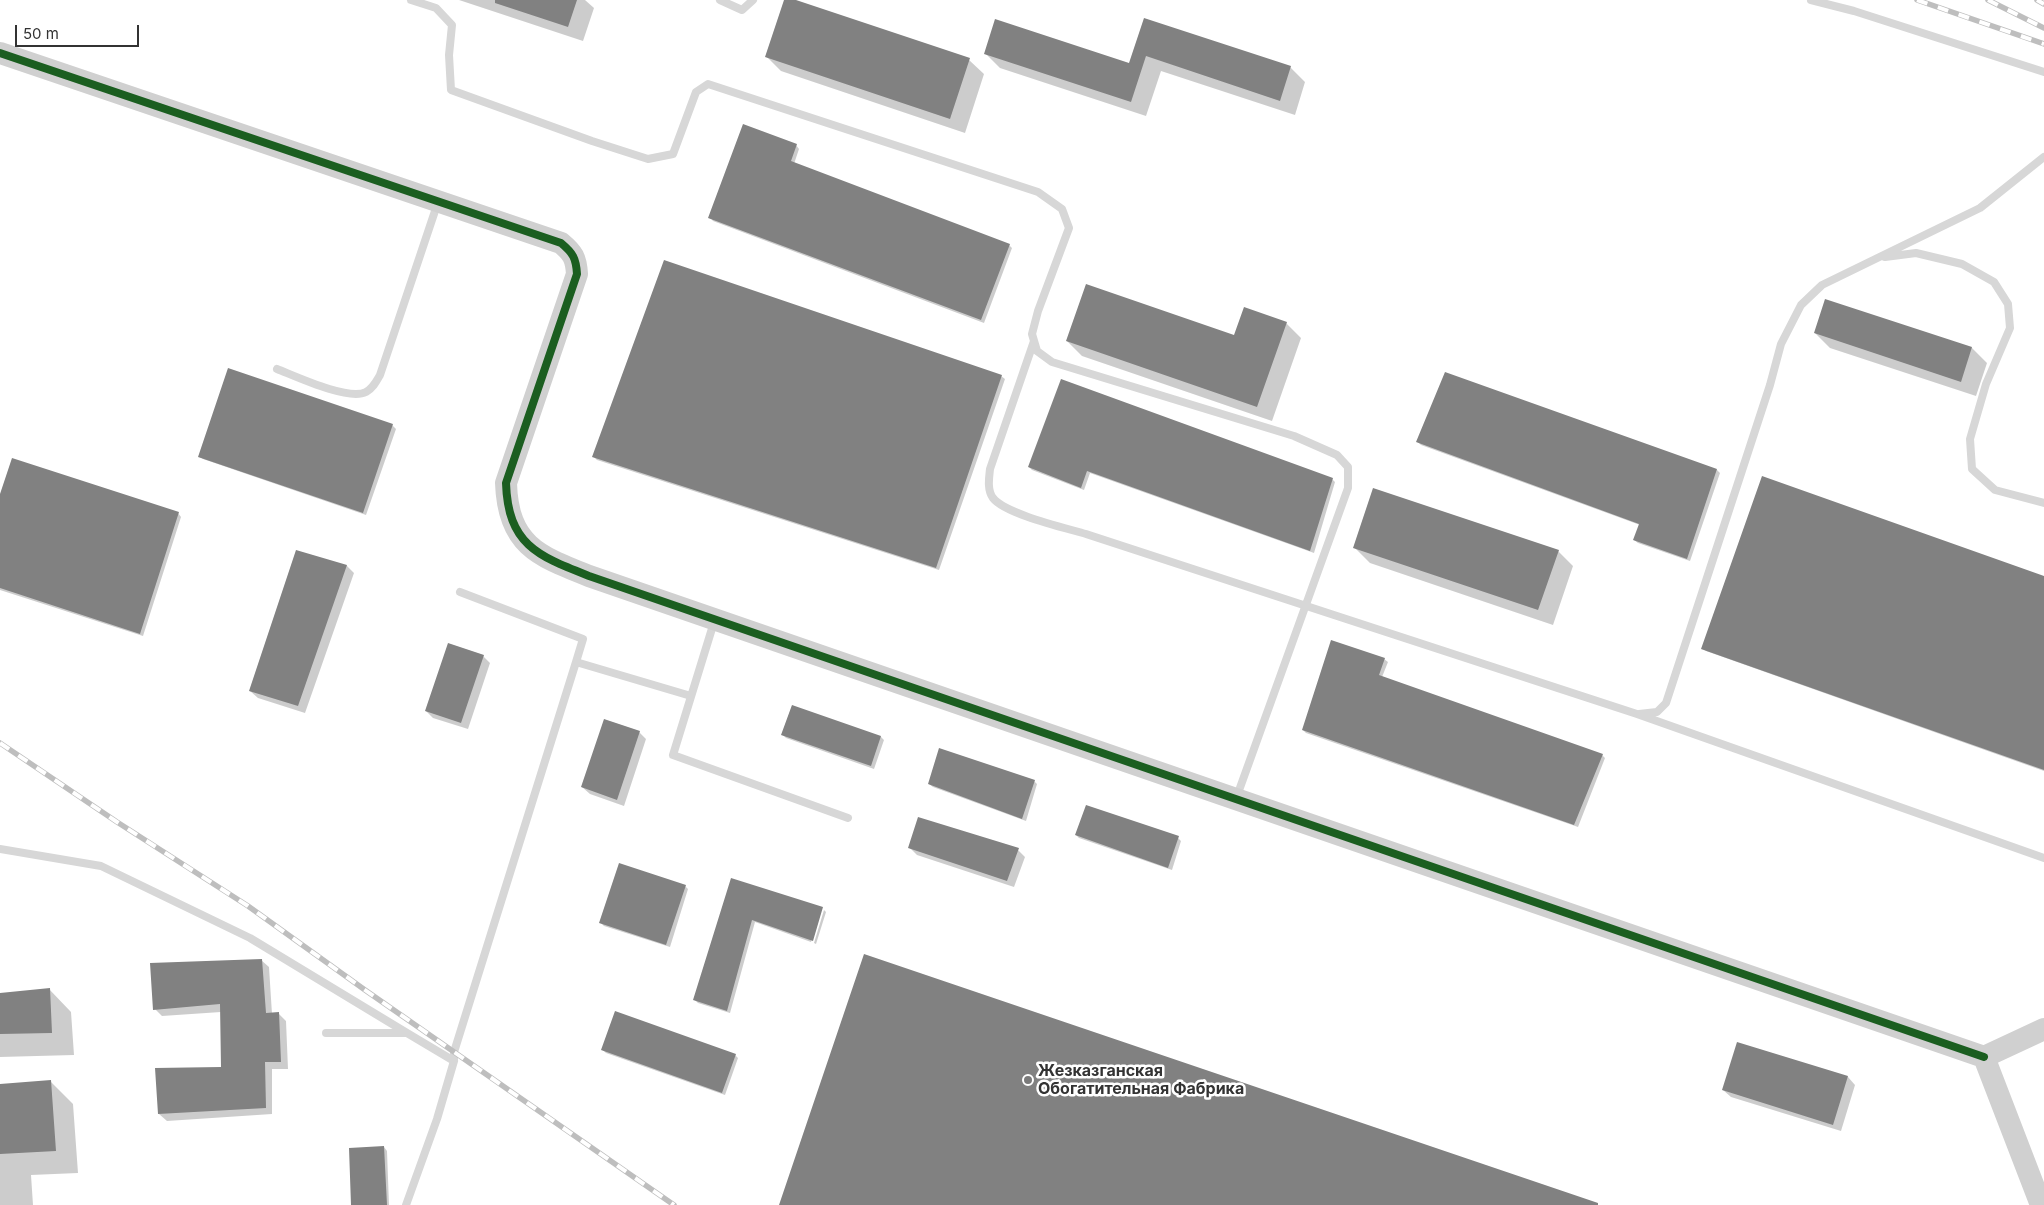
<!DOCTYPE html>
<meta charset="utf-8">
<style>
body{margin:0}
#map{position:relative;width:2044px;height:1205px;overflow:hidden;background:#fff;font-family:Inter,sans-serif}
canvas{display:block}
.scale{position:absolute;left:15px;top:25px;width:124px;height:22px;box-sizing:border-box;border:2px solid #333;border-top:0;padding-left:6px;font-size:15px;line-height:18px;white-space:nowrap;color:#333;-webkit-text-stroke:4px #fff;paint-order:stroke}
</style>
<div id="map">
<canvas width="2044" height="1205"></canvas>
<div class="scale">50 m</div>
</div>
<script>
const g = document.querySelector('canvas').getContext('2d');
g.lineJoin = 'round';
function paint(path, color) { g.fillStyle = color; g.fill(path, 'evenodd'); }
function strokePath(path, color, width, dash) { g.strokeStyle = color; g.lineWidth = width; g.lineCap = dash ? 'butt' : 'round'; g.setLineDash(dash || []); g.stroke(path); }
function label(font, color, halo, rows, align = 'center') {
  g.font = font + ' Inter,sans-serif'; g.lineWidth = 5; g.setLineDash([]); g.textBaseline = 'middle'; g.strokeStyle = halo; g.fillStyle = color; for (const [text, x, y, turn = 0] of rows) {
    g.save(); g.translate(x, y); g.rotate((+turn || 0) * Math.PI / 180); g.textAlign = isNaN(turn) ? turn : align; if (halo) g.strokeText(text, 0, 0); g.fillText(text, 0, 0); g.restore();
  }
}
const shadow = new Path2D(`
 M459 0H585L594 8 583 41Z
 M785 0H792L969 60 984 74 965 133 781 71 766 56Z
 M1145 19 1290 67 1305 82 1295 115 1161 71 1146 116 1000 68 985 53 1130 65Z
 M796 145 799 149 794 164 1009 245 1012 248 984 323 713 221 710 217Z
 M1826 301 1972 348 1987 363 1976 396 1830 348 1815 333Z
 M1286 323 1301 338 1272 421 1082 356 1067 341 1235 337Z
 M1001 376 1005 379 939 570 597 460 594 457Z
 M392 425 396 429 366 515 203 459 199 456Z
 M1418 442 1717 470 1720 473 1690 561 1638 543 1634 540 1640 525 1421 445Z
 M1029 467 1332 479 1335 482 1314 553 1090 473 1084 490 1032 470Z
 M0 498 178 513 181 517 143 636 0 590Z
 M1355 548 1558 551 1573 566 1553 625 1370 563Z
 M297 552 347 566 354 573 305 713 258 698 250 691Z
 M2044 578V771L1706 651 1703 648Z
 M483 656 490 663 468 729 433 718 426 711Z
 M1384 659 1388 662 1382 677 1602 755 1605 758 1578 827 1306 733 1303 730Z
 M792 706 881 737 884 740 874 769 786 738 782 734Z
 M639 732 646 739 624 806 590 794 582 787Z
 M1034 781 1037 784 1026 821 933 787 929 784Z
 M1076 835 1178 838 1181 841 1172 870 1079 838Z
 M909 847 1018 850 1025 857 1014 887 917 855Z
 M732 879 821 909 811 942 755 922 730 1013 698 1003 695 1000Z
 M685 886 688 889 670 947 604 926 601 923Z
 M824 910 826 912 816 944 814 943Z
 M261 960 269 967 272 1014H279L286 1021 288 1069H272V1114L167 1121 159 1114 222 1068 221 1012 162 1016 155 1009Z
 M49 989 71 1012 74 1055 0 1057V994Z
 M603 1050 735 1055 738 1058 725 1095 606 1053Z
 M1848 1077 1855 1085 1841 1131 1731 1097 1723 1090Z
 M51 1082 73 1104 78 1173 31 1175 33 1205H0V1086Z
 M384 1147 387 1151 389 1205H352Z`);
const building = new Path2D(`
 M495 0H577L568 27 495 3Z
 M784 0H796L970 58 950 119 765 57Z
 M1144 18 1291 66 1280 101 1146 56 1131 102 984 54 995 19 1129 63Z
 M743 124 797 144 791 161 1010 244 981 320 708 218Z
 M664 260 1002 375 936 568 592 457Z
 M1086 284 1234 335 1244 307 1287 322 1257 407 1066 341Z
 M1825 299 1972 347 1961 382 1814 333Z
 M228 368 393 424 363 513 198 457Z
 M1445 372 1717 469 1687 559 1633 540 1639 524 1416 442Z
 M1061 379 1333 478 1310 551 1087 471 1081 488 1028 467Z
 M12 458 179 512 140 634 0 588V494Z
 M1762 476 2044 576V770L1701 649Z
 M1373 488 1559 550 1538 610 1353 548Z
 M296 550 347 565 298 706 249 691Z
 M1331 640 1385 658 1379 675 1603 754 1574 825 1302 730Z
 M448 643 484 655 461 723 425 711Z
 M792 705 881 736 871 766 781 735Z
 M604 719 640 731 617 800 581 787Z
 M939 748 1035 780 1022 819 928 784Z
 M1086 805 1179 836 1168 868 1075 835Z
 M918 817 1019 848 1007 881 908 848Z
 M619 863 686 885 666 945 599 923Z
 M731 878 823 907 813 941 752 920 727 1011 693 1000Z
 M864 954 1598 1203V1205H779Z
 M262 959 266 1013 279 1012 281 1062H265L266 1108 158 1114 155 1068 221 1067 220 1004 153 1010 150 963Z
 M50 988 52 1033 0 1034V993Z
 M615 1011 736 1054 722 1093 601 1050Z
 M1737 1042 1848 1076 1833 1125 1722 1090Z
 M51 1080 56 1151 0 1154V1084Z
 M384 1146 387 1205H351L349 1148Z`);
const lane = new Path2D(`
 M411 0 436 8 452 25 449 55 451 90 592 141 648 159 673 154 696 92 708 84 1038 192 1062 209 1069 228 1038 311 1032 334 1037 351 1052 362 1294 436 1337 455 1348 467V488L1237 796
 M720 0 742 10 753 0
 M1811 0 1854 11 2044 72
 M1885 257 1916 253 1962 264 1994 282 2008 304 2010 328 1986 384 1970 439 1972 469 1995 490 2044 503
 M1034 341 990 469C989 478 987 490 993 498 1005 514 1066 528 1086 534L1637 714 2044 858
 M277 369C295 376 348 401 366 392 373 388 376 382 380 375L438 202
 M460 592 583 639 576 662 691 696
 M714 622 673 755 848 818
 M1639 714 1657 712 1666 703 1770 385 1781 344 1801 305 1822 285 1980 208 2044 157
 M0 849 101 866 250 938 407 1033
 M326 1033H407L454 1061
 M406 1205 437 1119 454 1061V1052L576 662`);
const secondary = new Path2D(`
 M0 53 561 243C573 253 576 258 577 274L506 483C508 545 538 556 589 576L1984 1057 2044 1029
 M1984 1057 2041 1205`);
const rail = new Path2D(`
 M1917 0 2044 44
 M1988 0 2044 28
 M2037 0 2044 4
 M0 743 117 822 248 906 365 990 674 1205`);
const cycleway = new Path2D(`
 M0 53 561 243C573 253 576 258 577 274L506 483C508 545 538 556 589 576L1984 1057`);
const markers = [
 [1028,1080,5,"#7a7a7a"]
];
const poiNames = [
 ["Жезказганская",1038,1071],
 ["Обогатительная Фабрика",1038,1089]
];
paint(shadow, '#0003');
paint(building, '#818181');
strokePath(lane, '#d7d7d7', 8);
strokePath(secondary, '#d0d0d0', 22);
strokePath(rail, '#bebebe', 5.5);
strokePath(rail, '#fff', 4, [11]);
strokePath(cycleway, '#1b5e20', 8);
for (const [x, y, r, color] of markers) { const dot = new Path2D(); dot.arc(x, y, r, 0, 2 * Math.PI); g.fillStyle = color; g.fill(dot); strokePath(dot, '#fff', 2); }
label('bold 16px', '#333', '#fff', poiNames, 'left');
</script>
